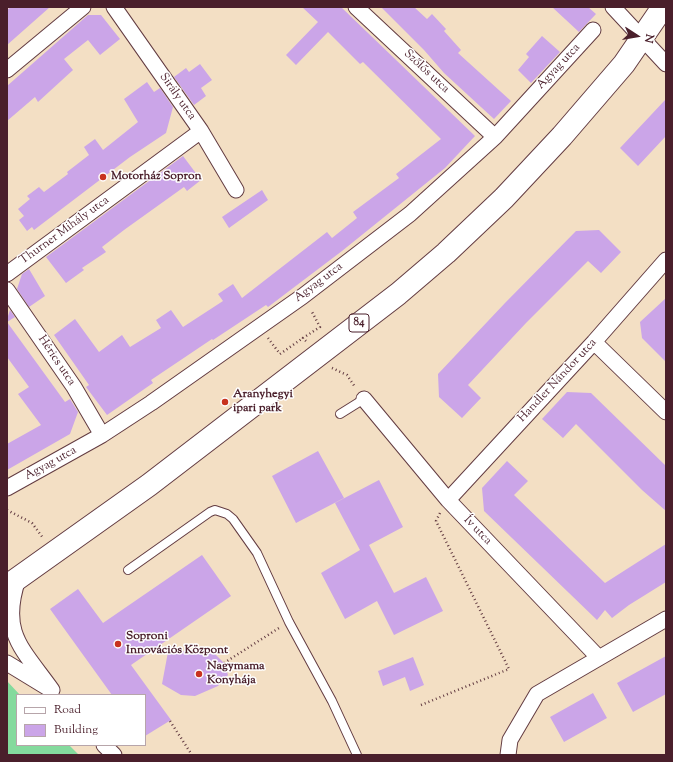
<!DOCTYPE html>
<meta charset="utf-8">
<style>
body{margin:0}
#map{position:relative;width:673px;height:762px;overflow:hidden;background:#f3dfc4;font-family:"Sorts Mill Goudy",serif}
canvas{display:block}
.frame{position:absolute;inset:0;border:8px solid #4a1f2b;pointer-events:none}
.legend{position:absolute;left:16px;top:694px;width:130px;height:52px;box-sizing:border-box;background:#fff;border:1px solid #b7a5aa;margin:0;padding:5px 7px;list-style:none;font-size:12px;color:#4a1f2b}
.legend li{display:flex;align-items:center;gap:8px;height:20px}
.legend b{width:20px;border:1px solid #b7a5aa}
.north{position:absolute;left:617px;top:16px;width:40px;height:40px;-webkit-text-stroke:3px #fff;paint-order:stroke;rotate:102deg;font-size:11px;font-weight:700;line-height:16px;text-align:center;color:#4a1f2b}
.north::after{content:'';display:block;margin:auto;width:14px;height:18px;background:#4a1f2b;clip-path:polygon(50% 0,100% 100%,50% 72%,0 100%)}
</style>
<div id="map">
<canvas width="673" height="762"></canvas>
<div class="frame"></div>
<ul class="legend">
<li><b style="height:5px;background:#fff"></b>Road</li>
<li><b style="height:11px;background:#cba5e8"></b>Building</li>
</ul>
<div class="north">N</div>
</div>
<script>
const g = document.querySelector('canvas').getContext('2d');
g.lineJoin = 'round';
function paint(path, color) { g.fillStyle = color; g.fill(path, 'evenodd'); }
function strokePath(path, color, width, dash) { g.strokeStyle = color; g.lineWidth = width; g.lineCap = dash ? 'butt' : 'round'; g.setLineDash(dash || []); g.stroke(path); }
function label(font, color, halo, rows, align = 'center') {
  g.font = font + ' "Sorts Mill Goudy",serif'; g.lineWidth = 3; g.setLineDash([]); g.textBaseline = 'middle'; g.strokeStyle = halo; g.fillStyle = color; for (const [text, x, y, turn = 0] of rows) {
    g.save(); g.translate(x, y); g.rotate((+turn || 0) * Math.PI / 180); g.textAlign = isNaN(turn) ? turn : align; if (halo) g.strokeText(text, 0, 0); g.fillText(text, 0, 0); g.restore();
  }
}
const green = new Path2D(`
 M7 681 20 695H17V745H69L79 755H7Z`);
const building = new Path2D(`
 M11 7H50L7 45V10Z
 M302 7H341L475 136 445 168 342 251 268 307 266 305 213 340 212 339 151 380 153 383 107 415 86 387 89 385 54 335 75 319 99 352 122 335 130 347 161 328 156 320 171 310 183 327 223 301 218 294 233 284 242 298 327 232 332 238 357 218 353 212 399 178 396 174 441 139 363 62 360 64 328 32 296 65 286 55 318 22Z
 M381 7H414L427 19 432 14 446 29 444 31 461 50 458 53 511 101 494 119 444 73 424 50Z
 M552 7H588L596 14 579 32Z
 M88 15H101L120 39 100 55 88 40 64 59 73 70 38 102 35 97 7 121V86Z
 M542 36 560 52 531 83 518 70 529 57 526 54Z
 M200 64 212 80 201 88 206 96 194 105 174 77 186 68 189 72Z
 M147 82 154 92 160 88 173 107 166 133 130 157 34 230 32 227 27 231 19 220 24 216 18 209 30 199 27 196 39 187 44 192 68 174 67 172 89 155 84 147 95 139 103 150 138 122 124 99Z
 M666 99V136L638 166 620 148Z
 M183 156 201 180 187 191 184 187 124 230 102 247 106 252 82 268 84 270 66 283 46 257Z
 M262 190 268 200 229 228 222 217Z
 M599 230 621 252 601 273 588 261 526 323 468 385 481 398 462 418 439 397 438 374 505 303 576 231Z
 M29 269 45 296 29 307 17 289 22 274Z
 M666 298V362L642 338 640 322Z
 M10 310 15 317 7 322 65 402 70 399 78 412 70 434 7 470V444L41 425 18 394 29 387 7 357V319Z
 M567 392 591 393 666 466V511L642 490 576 424 563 438 542 419Z
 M318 451 344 498 296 523 272 476Z
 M507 461 528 481 514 495 605 583 666 544V582L629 605 612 618 605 610 597 620 484 511 482 488Z
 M379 480 403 527 369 545 394 593 426 577 443 611 394 635 377 601 345 619 321 573 360 550 335 503Z
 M202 555 231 596 131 665 171 720 145 736V695H112L50 609 78 589 103 623Z
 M199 650 214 653 224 663 228 675 218 686 195 696 181 695 162 684 168 652Z
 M666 656V694L633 712 617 683Z
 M413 657 424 685 410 691 405 677 383 686 378 671Z
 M593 693 607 718 564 742 550 717Z`);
const path = new Path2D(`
 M268 338 280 354 303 338
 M306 341 303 338 320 327 311 310
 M332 368 347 375 355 387
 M7 510 32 523 43 538
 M224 663 279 628
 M421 705 509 669 436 521 440 513
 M170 721 192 755`);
const service = new Path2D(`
 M340 414 364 399
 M128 570 210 512 215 510 227 514 233 519 257 553 289 622 332 701 357 755`);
const minor = new Path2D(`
 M114 7 201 131 236 190
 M356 7 495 137
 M613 7 666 64
 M7 70 83 7
 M7 274 201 131
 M7 290 74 387 102 435
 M594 342 666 412
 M364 399 448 500 598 657
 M7 488 102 435 151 403 303 296 410 214 495 137 593 30
 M448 500 594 342 666 260
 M18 579C0 633 22 648 52 690
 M7 663 48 688
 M104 745 114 755
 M508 755 510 740 537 694 666 619`);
const primary = new Path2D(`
 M7 586 149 485 398 294 446 253 504 198 562 136 624 64 663 7`);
const markers = [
 [103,177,4,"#c8321e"],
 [225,402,4,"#c8321e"],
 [118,644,4,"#c8321e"],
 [199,674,4,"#c8321e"]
];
const shields = [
 [359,323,20]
];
const shieldNames = [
 ["84",359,323]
];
const streetNames = [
 ["Agyag utca",559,67,-47],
 ["Szőlős utca",426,72,43],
 ["Sirály utca",177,97,55],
 ["Thurner Mihály utca",65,231,-36],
 ["Agyag utca",319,283,-37],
 ["Hérics utca",56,361,56],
 ["Handler Nándor utca",558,381,-47],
 ["Agyag utca",51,464,-29],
 ["Ív utca",477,531,46]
];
const poiNames = [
 ["Motorház Sopron",111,177],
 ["Aranyhegyi",233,395],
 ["ipari park",233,409],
 ["Soproni",126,637],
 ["Innovációs Központ",126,651],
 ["Nagymama",207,667],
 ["Konyhája",207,681]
];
paint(green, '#84da9d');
paint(building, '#cba5e8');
strokePath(service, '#633c42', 10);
strokePath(minor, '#633c42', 17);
strokePath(primary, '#633c42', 24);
strokePath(path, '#633c42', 2.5, [1, 3]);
strokePath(service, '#fff', 8);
strokePath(minor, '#fff', 15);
strokePath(primary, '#fff', 22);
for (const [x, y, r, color] of markers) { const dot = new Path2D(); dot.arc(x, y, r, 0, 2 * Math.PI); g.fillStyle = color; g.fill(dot); strokePath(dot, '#fff', 1.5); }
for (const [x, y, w] of shields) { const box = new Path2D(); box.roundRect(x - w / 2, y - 9, w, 18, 3); g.fillStyle = '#fff'; g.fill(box); strokePath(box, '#4a1f2b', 1); }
label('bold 11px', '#4a1f2b', null, shieldNames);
label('12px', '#4a1f2b', '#fff', streetNames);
label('bold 12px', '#4a1f2b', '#fff', poiNames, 'left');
</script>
